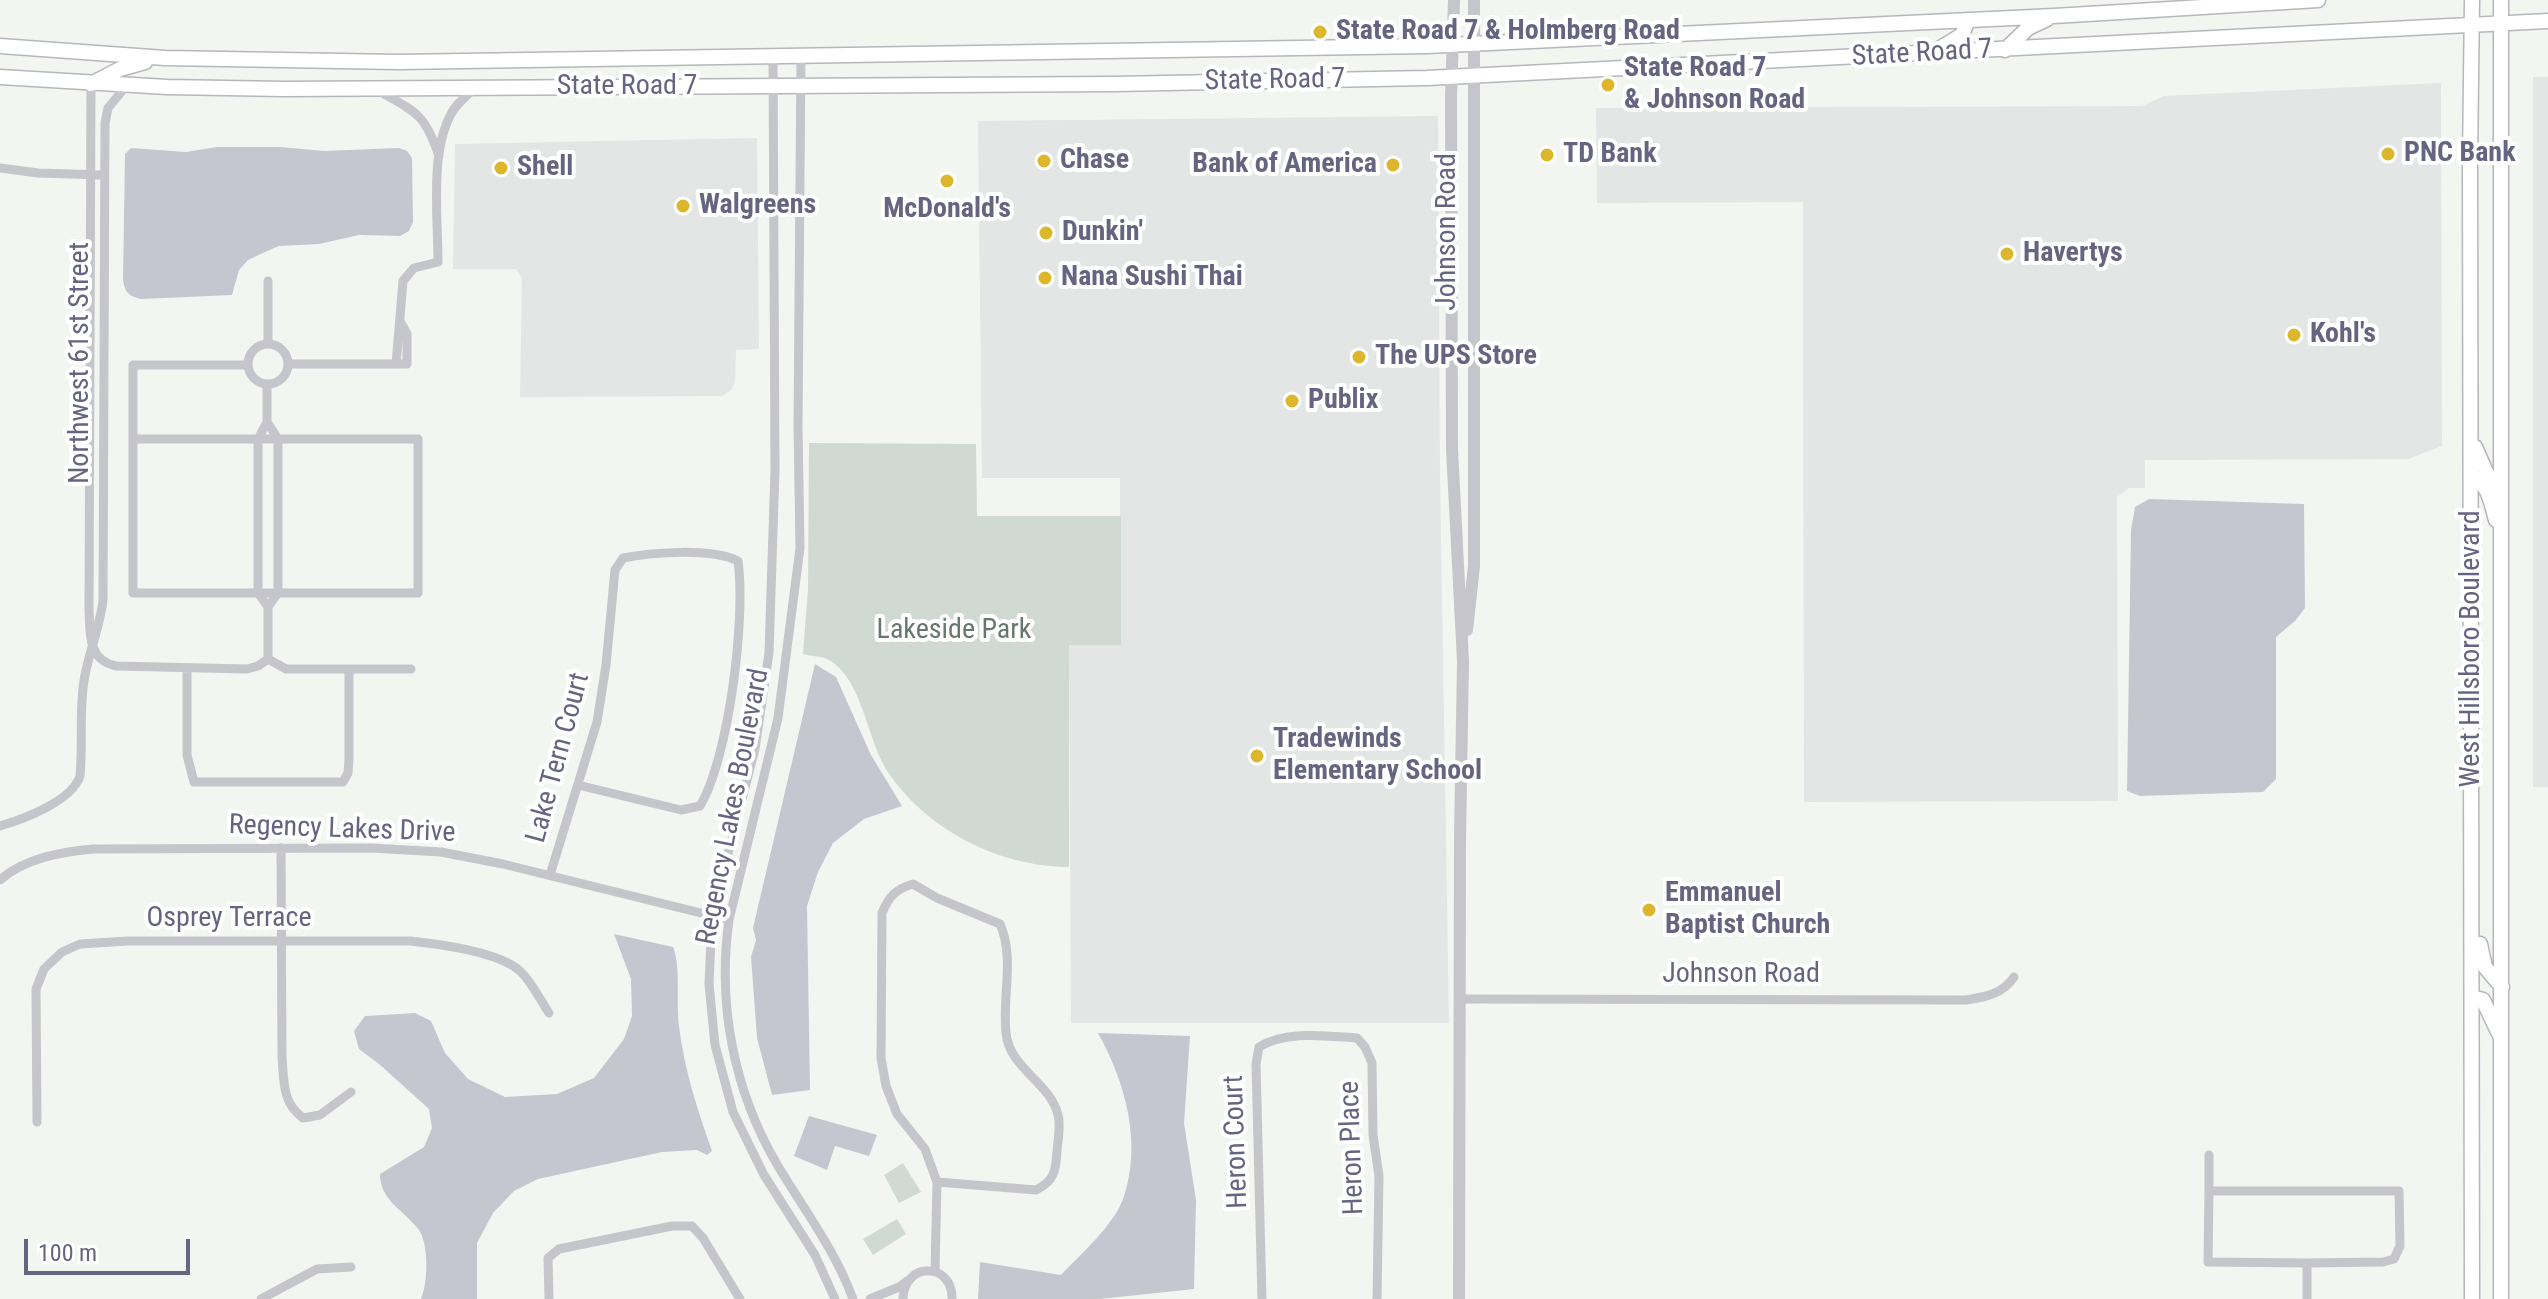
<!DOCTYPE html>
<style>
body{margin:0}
#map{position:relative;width:2548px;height:1299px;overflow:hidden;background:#f3f5f1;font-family:"Roboto Condensed",sans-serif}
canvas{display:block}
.scale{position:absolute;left:24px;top:1239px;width:166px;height:36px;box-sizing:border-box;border:4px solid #656581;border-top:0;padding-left:10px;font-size:24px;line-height:28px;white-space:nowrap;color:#656581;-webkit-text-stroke:6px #fff;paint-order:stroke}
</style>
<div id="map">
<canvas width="2548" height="1299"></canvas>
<div class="scale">100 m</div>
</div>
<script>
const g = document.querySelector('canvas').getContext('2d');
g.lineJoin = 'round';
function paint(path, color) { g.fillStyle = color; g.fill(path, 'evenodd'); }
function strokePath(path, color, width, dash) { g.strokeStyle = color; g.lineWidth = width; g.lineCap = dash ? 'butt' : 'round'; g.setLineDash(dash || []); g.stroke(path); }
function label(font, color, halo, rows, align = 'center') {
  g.font = font + ' "Roboto Condensed",sans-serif'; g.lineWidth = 8; g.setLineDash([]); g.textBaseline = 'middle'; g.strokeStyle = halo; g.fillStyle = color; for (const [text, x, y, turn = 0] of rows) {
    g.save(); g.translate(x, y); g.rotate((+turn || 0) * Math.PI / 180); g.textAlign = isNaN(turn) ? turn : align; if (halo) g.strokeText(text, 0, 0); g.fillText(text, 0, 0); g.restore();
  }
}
const built = new Path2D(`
 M2533 77H2548V787H2533Z
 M2441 83 2442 446 2408 459 2145 460V488H2129L2117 497 2118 801 1804 802 1803 202 1597 203 1596 108 2142 106 2164 96Z
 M1438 116 1440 477 1449 1023H1071L1069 645 1120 644V478H982L978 121Z
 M757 138 759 349 736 350 735 382 731 390 722 396 520 397 522 278 516 269H453L455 144Z`);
const green = new Path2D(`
 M809 443 976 444 977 516H1121V645H1069V867C1001 867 929 831 890 775 866 742 864 678 827 659 820 656 810 656 803 654L808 589Z
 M903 1163 921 1192 899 1203 884 1175Z
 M897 1219 906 1234 873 1255 863 1239Z`);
const water = new Path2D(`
 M217 147H280L324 151 399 148 407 151 412 158 413 222 409 231 400 236 359 235 319 244 279 246 265 252 248 260 239 270 232 295 141 299C129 296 125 293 123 280L125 154 131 148 186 152Z
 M2149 499 2304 504 2305 608 2295 621 2276 637V779L2263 792 2140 796 2127 791 2131 530 2135 507Z
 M815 664 836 677 871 755 902 806 864 819 833 843 818 872 807 906 810 1090 772 1095 757 1038 751 957 756 940 753 928Z
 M614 934 673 947C681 965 676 1003 679 1026 684 1069 698 1111 712 1151L707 1155 697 1150 662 1152 538 1179 514 1191 493 1213 477 1243V1299H421C428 1283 429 1245 419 1230 404 1210 380 1201 380 1174L424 1147 432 1128 429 1109 379 1064 359 1049 354 1031 365 1016 415 1013 431 1021 445 1053 468 1079 505 1097 557 1094 594 1078 624 1039 632 1016 631 979Z
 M1098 1033 1190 1036 1184 1123 1196 1200 1194 1289 1100 1299H978L980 1262 1061 1275C1081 1254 1113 1226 1123 1199 1143 1144 1125 1081 1098 1033Z
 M809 1116 877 1135 869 1156 835 1146 827 1170 794 1156Z`);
const minor = new Path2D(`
 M801 55 798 426 800 548 778 718 729 920C717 1005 734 1092 778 1166 805 1211 835 1250 853 1299
 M773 56 775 470 769 653 755 749 712 916 709 984 715 1045 733 1112 764 1175 815 1255 835 1299
 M91 84 89 608C90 632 87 660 116 666L247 669 258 666 268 659V607L278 593V439L267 422
 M379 91C416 112 425 114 439 156
 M0 168 38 173 103 175
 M268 281V344
 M248 364a20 20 0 1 1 40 0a20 20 0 1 1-40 0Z
 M288 364H407V334L400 321
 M396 364 403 281 414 268 438 262C438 218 430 155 450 116 455 105 466 96 475 88
 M267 384V422L258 439V593L268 607
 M133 439H418V593H133V365H248
 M268 659 286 669H411
 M187 668V755L194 782H343L348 773 349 760V669
 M0 826C24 819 72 801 80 776 83 745 79 712 84 681 88 653 100 628 103 600L105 123 108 108 127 85
 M281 848 282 1057C284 1081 282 1103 303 1118L320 1115 351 1092
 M550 875 597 722 606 665 615 570 623 558C654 552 711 548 738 561 746 618 729 757 700 806L681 810 578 785
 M0 880C25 858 61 852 93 849L371 848 441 852 503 864 729 920
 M1459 999 1966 1000C1985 997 2003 994 2014 977
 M37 1122 36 989 44 969 62 952 80 944 128 941H410C438 944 499 952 520 971 532 982 540 1000 549 1013
 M2209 1155V1191
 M935 1271 937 1182 925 1149 897 1114 886 1086 881 1058 882 913C889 896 896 889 913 884L937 898 1000 924C1015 958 1002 997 1006 1033 1009 1068 1050 1082 1058 1115 1061 1125 1058 1140 1057 1151 1056 1171 1054 1181 1036 1190L937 1182
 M261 1299 317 1269 351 1267
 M549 1299 548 1258 559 1249 672 1226H692L703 1238 740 1299
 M870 1299 899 1287 907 1281
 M903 1299C904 1261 953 1262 952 1299
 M1262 1299 1256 1064 1259 1047C1286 1030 1326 1036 1357 1038L1365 1047 1372 1063 1373 1135 1379 1176 1377 1299
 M2307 1299V1263L2383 1262 2394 1259 2400 1246 2399 1191H2209L2208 1262 2307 1263`);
const tertiary = new Path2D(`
 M1454 0 1451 99 1452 449 1463 661 1460 839 1459 1299
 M1467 630 1474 566V0`);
const primary = new Path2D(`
 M2472 0 2470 160 2472 1299
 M2501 0V1299
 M0 46 165 58 399 62 1427 46 2054 16 2318 0
 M1937 50 1962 35 1968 20
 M2005 50 2028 28 2047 19
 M0 77 167 87 284 89 1114 84 1427 78 2548 21
 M91 84 120 69 145 62
 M2475 447 2487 474 2499 487
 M2472 476C2489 485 2491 502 2496 520
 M2480 944 2485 967 2502 987
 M2472 997 2483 1000 2499 1034`);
const markers = [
 [1320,32,8,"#dcb72b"],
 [1608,85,8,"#dcb72b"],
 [2388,154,8,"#dcb72b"],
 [1547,155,8,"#dcb72b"],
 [1044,161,8,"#dcb72b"],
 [1393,165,8,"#dcb72b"],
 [501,168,8,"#dcb72b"],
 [947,181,8,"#dcb72b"],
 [683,206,8,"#dcb72b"],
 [1046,233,8,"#dcb72b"],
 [2007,254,8,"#dcb72b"],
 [1045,278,8,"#dcb72b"],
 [2294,335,8,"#dcb72b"],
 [1359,357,8,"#dcb72b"],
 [1292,401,8,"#dcb72b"],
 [1257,756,8,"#dcb72b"],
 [1649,910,8,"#dcb72b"]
];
const poiNames = [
 ["State Road 7 & Holmberg Road",1336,32],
 ["State Road 7",1624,69],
 ["& Johnson Road",1624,101],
 ["PNC Bank",2404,154],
 ["TD Bank",1563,155],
 ["Chase",1060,161],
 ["Bank of America",1377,165,"right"],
 ["Shell",517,168],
 ["Walgreens",699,206],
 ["McDonald's",947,210,"center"],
 ["Dunkin'",1062,233],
 ["Havertys",2023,254],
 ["Nana Sushi Thai",1061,278],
 ["Kohl's",2310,335],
 ["The UPS Store",1375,357],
 ["Publix",1308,401],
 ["Tradewinds",1273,740],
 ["Elementary School",1273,772],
 ["Emmanuel",1665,894],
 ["Baptist Church",1665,926]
];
const streetNames = [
 ["State Road 7",1922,54,-3],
 ["State Road 7",1275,81,-1],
 ["State Road 7",627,87],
 ["Johnson Road",1448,232,-90],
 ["Northwest 61st Street",81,363,-90],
 ["West Hillsboro Boulevard",2472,649,-90],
 ["Lake Tern Court",559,758,-75],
 ["Regency Lakes Boulevard",734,807,-79],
 ["Regency Lakes Drive",342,830,2],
 ["Osprey Terrace",229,919],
 ["Johnson Road",1741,975],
 ["Heron Court",1237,1142,-92],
 ["Heron Place",1353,1148,-92]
];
const parkNames = [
 ["Lakeside Park",954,631]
];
paint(built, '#e4e5e5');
paint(green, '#d1dad2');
paint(water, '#c5c7d0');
strokePath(primary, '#b6b6bc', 17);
strokePath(minor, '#c5c5cb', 9);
strokePath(tertiary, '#c5c5cb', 12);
strokePath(primary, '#fff', 14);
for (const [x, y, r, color] of markers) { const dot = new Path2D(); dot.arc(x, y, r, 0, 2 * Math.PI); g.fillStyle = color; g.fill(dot); strokePath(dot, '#fff', 3); }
label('bold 28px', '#656581', '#fff', poiNames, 'left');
label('28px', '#656581', '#fff', streetNames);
label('28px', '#64796b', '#fff', parkNames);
</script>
